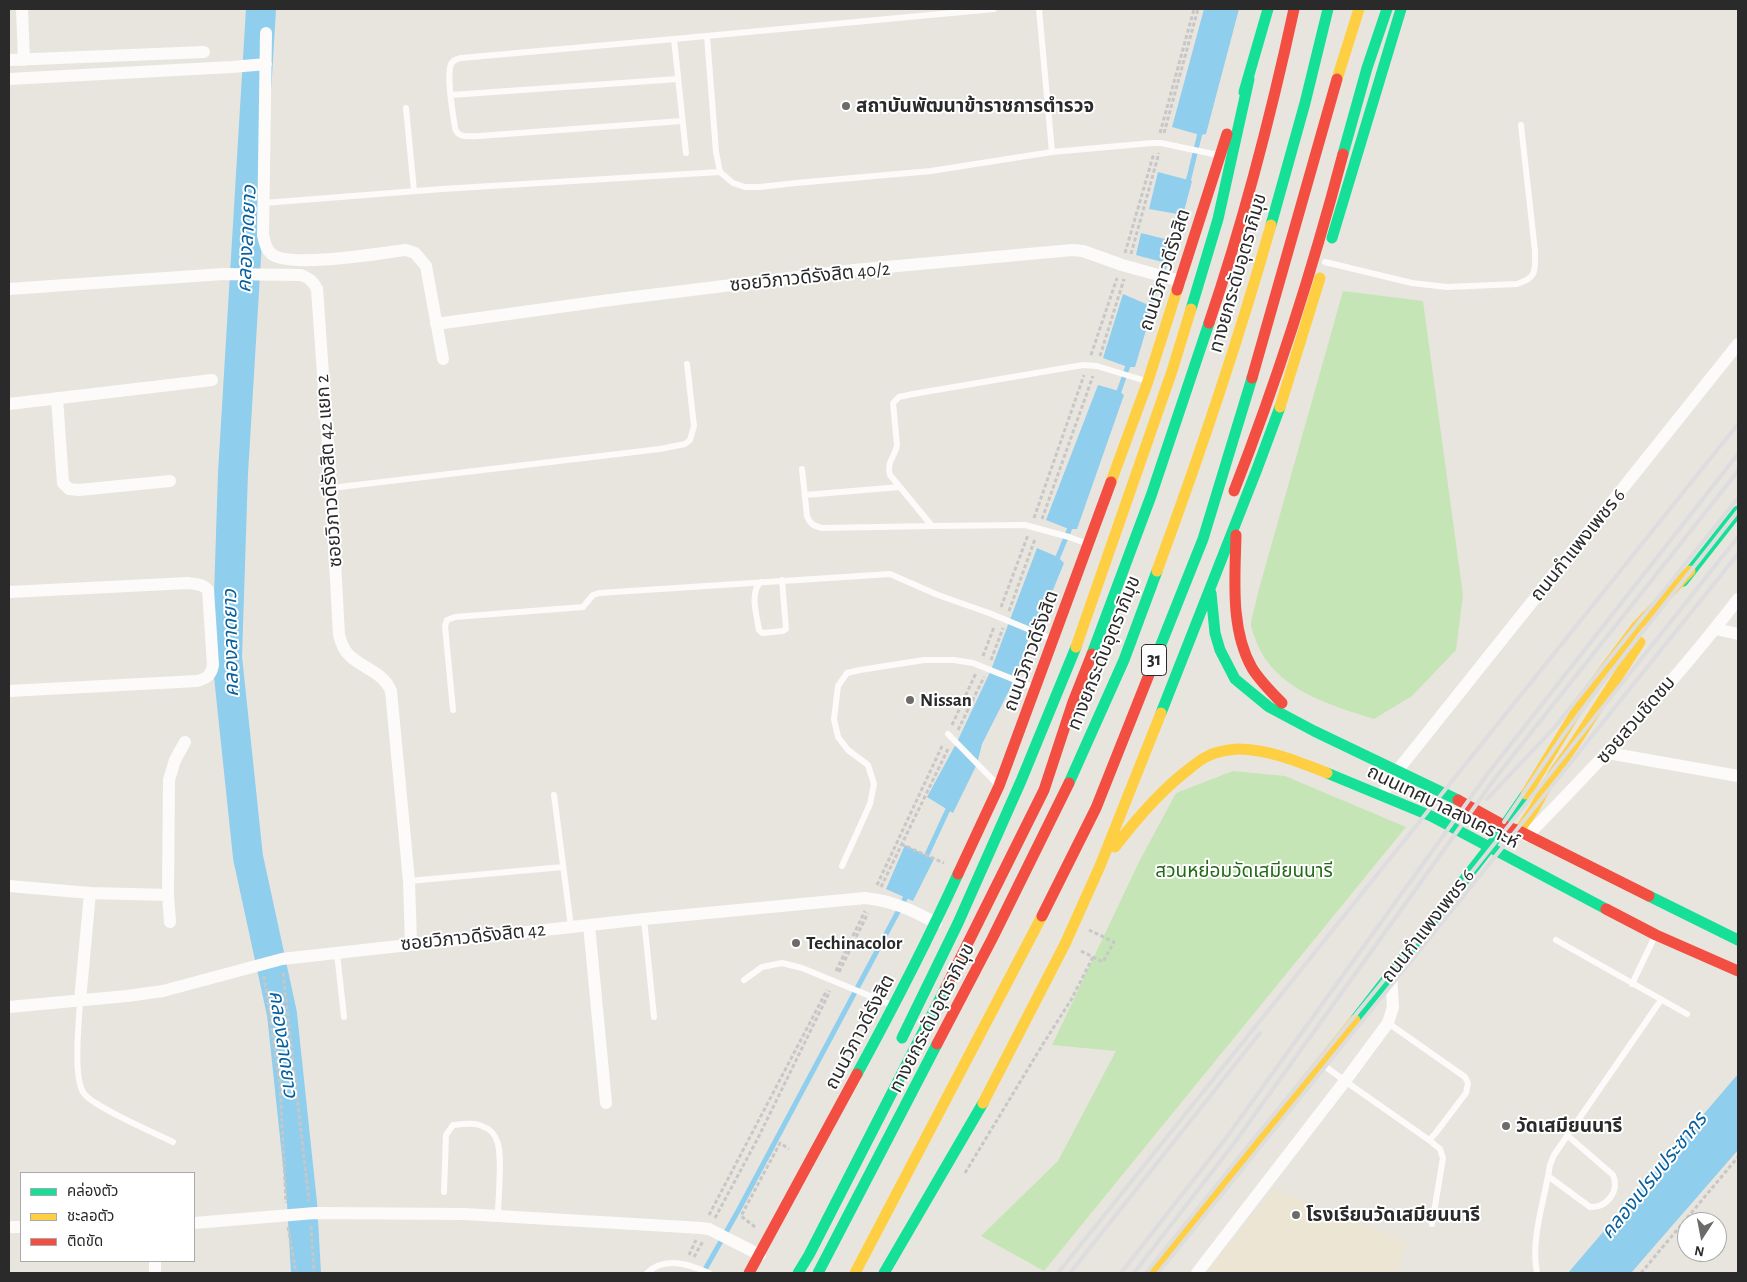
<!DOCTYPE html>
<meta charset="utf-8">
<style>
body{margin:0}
#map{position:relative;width:1747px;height:1282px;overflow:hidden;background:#e8e5df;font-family:"Alegreya Sans","Noto Sans Thai",sans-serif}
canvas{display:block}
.frame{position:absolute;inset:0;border:10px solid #2a2a2a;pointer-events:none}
.legend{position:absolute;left:20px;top:1172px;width:175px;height:90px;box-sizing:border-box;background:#fff;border:1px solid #aaa;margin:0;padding:6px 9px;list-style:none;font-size:15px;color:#2a2a2a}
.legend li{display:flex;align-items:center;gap:10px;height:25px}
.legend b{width:25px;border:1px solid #aaa}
.north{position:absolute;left:1677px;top:1212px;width:50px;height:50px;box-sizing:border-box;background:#fff;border:1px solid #aaa;border-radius:50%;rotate:191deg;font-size:14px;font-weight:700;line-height:20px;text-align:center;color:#2a2a2a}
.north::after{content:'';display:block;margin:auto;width:18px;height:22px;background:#6c6b69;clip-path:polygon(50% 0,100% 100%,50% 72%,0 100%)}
</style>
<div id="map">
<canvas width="1747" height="1282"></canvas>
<div class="frame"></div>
<ul class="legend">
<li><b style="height:6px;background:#16e098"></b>คล่องตัว</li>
<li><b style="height:6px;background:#ffcf43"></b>ชะลอตัว</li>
<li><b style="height:6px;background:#f24e42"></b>ติดขัด</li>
</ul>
<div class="north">N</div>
</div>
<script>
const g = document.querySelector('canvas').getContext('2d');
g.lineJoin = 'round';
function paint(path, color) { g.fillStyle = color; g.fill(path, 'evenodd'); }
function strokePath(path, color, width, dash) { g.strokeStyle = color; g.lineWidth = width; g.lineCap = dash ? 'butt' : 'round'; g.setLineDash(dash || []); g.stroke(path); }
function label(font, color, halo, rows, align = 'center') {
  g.font = font + ' "Alegreya Sans","Noto Sans Thai",sans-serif'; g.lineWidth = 4; g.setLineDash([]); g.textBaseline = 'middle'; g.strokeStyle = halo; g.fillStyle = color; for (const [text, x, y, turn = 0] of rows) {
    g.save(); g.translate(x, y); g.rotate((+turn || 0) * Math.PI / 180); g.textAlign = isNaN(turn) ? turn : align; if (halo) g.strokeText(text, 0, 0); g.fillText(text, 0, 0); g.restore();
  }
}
const education = new Path2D(`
 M1274 1189 1407 1242 1396 1273H1206Z`);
const green = new Path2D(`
 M1343 291 1423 301 1463 595 1456 650 1412 696 1374 719C1329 705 1274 689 1256 641 1255 637 1252 631 1251 626 1251 617 1256 605 1257 596Z
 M1233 771 1285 776 1406 827 1044 1271 981 1236 1058 1161 1116 1051 1052 1045 1139 862 1176 793Z`);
const water = new Path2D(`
 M1204 9H1239L1206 134 1200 135 1172 127Z
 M1158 172 1192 181 1183 215 1149 209Z
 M1141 233 1173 241 1166 263 1136 255Z
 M1123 294 1153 307 1135 367H1128L1103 358Z
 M1098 385 1119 391 1124 395 1077 529H1069L1046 520Z
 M1037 548 1058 557 1064 563 1044 612 1031 631 1015 679 982 744 977 764 953 813 927 797 957 742 991 670Z
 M905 845 934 859 913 901 886 889Z
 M1738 1074V1150L1631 1273H1568Z`);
const stream = new Path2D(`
 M1187 186 1201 129
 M1148 310 1171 248 1181 209
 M1117 397 1129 363
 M1055 564 1072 523
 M924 861 950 805
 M703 1273 738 1211 908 893`);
const river = new Path2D(`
 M261 9 233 473 227 657 248 857 282 1014 302 1203 306 1273`);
const path = new Path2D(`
 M1160 133 1194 9
 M1164 133 1198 9
 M1125 253 1154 153
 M1131 254 1159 153
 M1091 355 1117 278
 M1100 356 1124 279
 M1034 518 1084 375
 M1042 519 1093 376
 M1001 607 1028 535
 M1009 611 1035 539
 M983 656 994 627
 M991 660 1003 628
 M952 725 976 673
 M958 730 984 677
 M901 844 944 863
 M877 885 943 744
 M881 887 948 749
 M1081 951 1103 962 1114 942 1089 930
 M836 971 865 911
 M839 972 868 913
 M283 973 309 1201
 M264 976 280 1085 286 1203
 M965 1173 1043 1044 1071 1000 1093 957
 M709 1215 827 990
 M715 1218 758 1138 830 991
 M311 1226 314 1273
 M288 1227 296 1273
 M755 1227 741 1216 780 1143 789 1149
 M689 1255 696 1240
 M694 1257 703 1241
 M1641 1273 1738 1157`);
const lane = new Path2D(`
 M1039 9 1052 152
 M707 36 716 152 720 172 733 183 745 187H760L796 183 931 171 1052 152 1152 143H1161L1218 155
 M674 39 686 153
 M451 95 678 79
 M406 108 414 191
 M682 121 479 136C469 136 458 139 455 128 453 113 446 76 451 64 453 60 456 59 461 58L674 39 994 9
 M264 203 442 189 720 172
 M1325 262 1412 283 1447 287 1517 284C1538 277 1535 270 1535 251L1521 125
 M802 469 807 516C810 524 814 526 822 528L932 526
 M331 488 660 449 685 444 690 440 694 426 687 364
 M805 495 900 487
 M1088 544 1069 537 1025 525 932 526 890 475C886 462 895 457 897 445L893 403 899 397 913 394 1083 365 1097 366 1146 381
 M761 582C749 592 757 616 759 630L762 633 783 631 786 629 782 580
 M453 710 445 626 447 620 455 617 583 607 593 595 599 593 890 574 938 595 989 613 1052 639
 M948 734 997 784
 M554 795 571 927
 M842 866 870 804 874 784 868 765 848 750 838 737 834 719 838 686 847 673 860 670 924 660H954L973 663 1035 688
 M409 881 563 867
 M644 919 654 1017
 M1556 940 1687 1014
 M337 953 344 1017
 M744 980 762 967 782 963 802 968 892 1005
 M1632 984 1655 936
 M80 1001C79 1023 73 1074 83 1092 89 1105 157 1134 173 1142
 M1322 1064 1345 1081 1429 1140 1435 1134 1466 1093 1468 1083 1465 1077 1388 1023
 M1429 1140 1440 1149 1443 1158 1432 1224
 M1548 1176 1590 1207C1607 1208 1620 1191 1613 1175L1568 1136
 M444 1192 446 1135 453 1125C463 1124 475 1122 484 1127 490 1129 495 1135 497 1141 503 1155 498 1198 498 1215
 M647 1273C665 1256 689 1264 709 1273
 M1537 1273C1530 1239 1545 1199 1550 1165L1554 1155 1661 1000`);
const street = new Path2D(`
 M22 9 24 60
 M266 33 263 235C265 243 266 250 273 255 294 268 379 253 406 250L415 253 426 266 443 359
 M9 60 204 52
 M9 79 232 67 266 64
 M9 289 223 274 301 275C309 278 313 281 317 289L331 488 339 635C341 643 344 651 350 656 364 669 383 672 391 691L409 881 411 944
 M436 324 610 300 854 270 1072 250 1083 251 1122 265 1180 281
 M57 398 63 483 69 489 79 490 170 481
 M9 404 212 380
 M9 592 188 583C196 584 203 584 208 590L213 665C211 675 208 678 197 681L9 691
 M1716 629 1738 634
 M1608 753 1738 776
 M1383 794 1397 771 1738 344
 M1527 836C1601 760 1674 683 1738 599
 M9 886 90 893 80 1001
 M90 893 168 895
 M170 922 168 895 169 780 175 760 185 742
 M589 925 606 1103
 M9 1007 127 996 163 991 282 959 644 919 865 898C893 901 912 910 936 923
 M194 1223 315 1213 464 1214 702 1228 709 1229 760 1255
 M9 1227H21
 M155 1273V1261
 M1197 1273 1345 1081 1388 1023 1393 1007 1391 974`);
const fast = new Path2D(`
 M1244 92 1268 9
 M1343 154 1367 68 1387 9
 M1271 225 1305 103 1328 9
 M1332 238 1401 9
 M1191 309 1218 219 1249 79
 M1683 581 1738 511
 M1211 593 1215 633 1220 650 1235 679 1269 707 1314 731 1458 800
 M1158 652 1203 539 1252 378
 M1092 654 1151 496 1209 323
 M1161 713 1257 469 1280 407
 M1327 773 1431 816 1606 909
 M1069 783 1124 660 1157 571
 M1649 896 1738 940
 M1355 1020 1489 848 1526 794
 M902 1038 958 923 1021 781 1076 647
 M857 1074C893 1008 927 942 958 874
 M798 1273 809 1255 946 987
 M818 1273 937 1044
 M884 1273 983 1103`);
const slow = new Path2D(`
 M1337 79 1359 9
 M1280 407 1320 278
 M1111 482 1148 381 1177 290
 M1157 571C1199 457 1238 342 1271 225
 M1076 647 1172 371 1191 309
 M1526 794 1590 689 1637 626 1690 571
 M1519 831 1534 809 1553 774 1573 746 1640 642
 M1115 847C1137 818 1160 791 1189 769 1195 764 1201 759 1208 756 1217 751 1228 750 1238 749 1268 749 1299 762 1327 773
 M983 1103 1065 944 1100 866 1161 713
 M855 1273 1042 916
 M1152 1273 1355 1020`);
const jam = new Path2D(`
 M1177 290 1227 134
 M1209 323C1244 220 1271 115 1294 9
 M1252 378 1337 79
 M1234 491C1277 381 1313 268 1343 154
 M1236 535C1235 578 1230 629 1252 668 1260 681 1271 692 1282 703
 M1458 800 1505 826 1519 831 1649 896
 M958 874 999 786 1111 482
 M1606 909 1656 935 1738 971
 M1042 916 1096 808 1158 652
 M946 987 1044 790 1073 702 1092 654
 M937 1044 992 939 1069 783
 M749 1273 857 1074`);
const rail = new Path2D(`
 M1487 799 1554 728 1738 498
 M1504 822 1564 734 1603 682 1738 511
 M1058 1273 1738 424
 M1070 1273 1260 1033
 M1121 1273 1226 1138 1489 772 1738 454
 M1134 1273 1235 1142 1496 777 1738 471
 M1146 1273 1244 1151 1452 897 1738 537
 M1158 1273 1457 904 1738 554`);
const markers = [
 [846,106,5,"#6c6b69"],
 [910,700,5,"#6c6b69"],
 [796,943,5,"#6c6b69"],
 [1506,1126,5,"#6c6b69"],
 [1296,1215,5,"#6c6b69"]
];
const shields = [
 [1154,660,25]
];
const shieldNames = [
 ["31",1154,660]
];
const poiNames = [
 ["สถาบันพัฒนาข้าราชการตำรวจ",856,106],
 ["Nissan",920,700],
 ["Techinacolor",806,943],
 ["วัดเสมียนนารี",1516,1126],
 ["โรงเรียนวัดเสมียนนารี",1306,1215]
];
const streetNames = [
 ["ถนนวิภาวดีรังสิต",1165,270,-72],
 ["ทางยกระดับอุตราภิมุข",1238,273,-74],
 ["ซอยวิภาวดีรังสิต 40/2",810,277,-6],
 ["ซอยวิภาวดีรังสิต 42 แยก 2",329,471,-94],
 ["ถนนกำแพงเพชร 6",1578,545,-51],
 ["ถนนวิภาวดีรังสิต",1031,651,-70],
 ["ทางยกระดับอุตราภิมุข",1104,653,-68],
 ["ซอยสวนชิดชม",1636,720,-49],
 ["ถนนเทศบาลสงเคราะห์",1443,807,26],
 ["ถนนกำแพงเพชร 6",1428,926,-52],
 ["ซอยวิภาวดีรังสิต 42",473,937,-6],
 ["ทางยกระดับอุตราภิมุข",932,1018,-63],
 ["ถนนวิภาวดีรังสิต",860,1032,-62]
];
const parkNames = [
 ["สวนหย่อมวัดเสมียนนารี",1244,871]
];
const waterNames = [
 ["คลองลาดยาว",247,239,-87],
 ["คลองลาดยาว",231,643,-91],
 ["คลองลาดยาว",283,1044,82],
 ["คลองเปรมประชากร",1654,1176,-51]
];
paint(education, '#ece5d3');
paint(green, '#c6e5b6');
paint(water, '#8fceed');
strokePath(stream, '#8fceed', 5);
strokePath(river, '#8fceed', 30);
strokePath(path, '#c8c7c7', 3, [4, 2.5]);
strokePath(lane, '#fcfbfa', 6);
strokePath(street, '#fcfbfa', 12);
strokePath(fast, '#16e098', 11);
strokePath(slow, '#ffcf43', 11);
strokePath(jam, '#f24e42', 11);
strokePath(rail, '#dddcde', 4);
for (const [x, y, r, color] of markers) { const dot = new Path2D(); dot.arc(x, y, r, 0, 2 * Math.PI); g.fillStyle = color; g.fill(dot); strokePath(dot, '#fff', 2); }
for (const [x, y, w] of shields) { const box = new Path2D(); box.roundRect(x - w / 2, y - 15.5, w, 31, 4); g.fillStyle = '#fff'; g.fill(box); strokePath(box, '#2a2a2a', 1); }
label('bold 18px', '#2a2a2a', null, shieldNames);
label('bold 19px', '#2a2a2a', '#fff', poiNames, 'left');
label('19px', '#2a2a2a', '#fff', streetNames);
label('19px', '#226917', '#fff', parkNames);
label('italic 20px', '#08609f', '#fff', waterNames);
</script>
